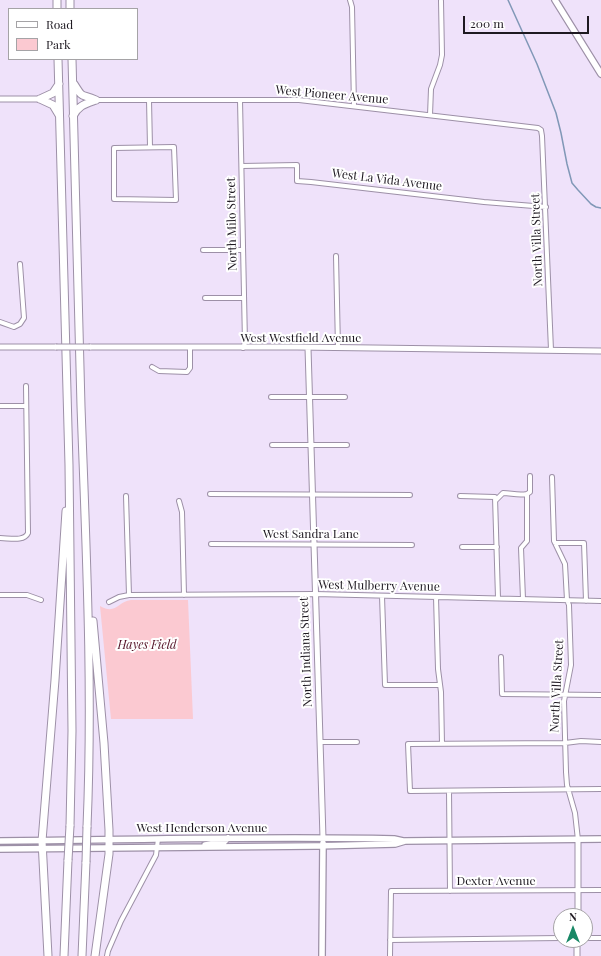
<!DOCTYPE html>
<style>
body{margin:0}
#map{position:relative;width:601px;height:956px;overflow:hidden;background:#efe2fa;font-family:"Playfair Display",serif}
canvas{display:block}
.legend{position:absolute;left:8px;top:8px;width:130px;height:52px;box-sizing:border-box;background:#fff;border:1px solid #a5a3a6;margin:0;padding:5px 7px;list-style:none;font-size:12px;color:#1e1921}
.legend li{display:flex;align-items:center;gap:8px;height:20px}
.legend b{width:20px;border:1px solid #a5a3a6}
.north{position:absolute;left:553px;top:908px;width:40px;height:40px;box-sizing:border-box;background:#fff;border:1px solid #a5a3a6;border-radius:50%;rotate:0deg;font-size:11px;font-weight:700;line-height:16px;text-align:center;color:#1e1921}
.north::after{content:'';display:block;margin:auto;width:14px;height:18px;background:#198866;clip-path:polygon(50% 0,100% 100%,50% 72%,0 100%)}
.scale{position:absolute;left:463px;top:16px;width:126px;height:18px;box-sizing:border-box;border:2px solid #1e1921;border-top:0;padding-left:5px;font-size:12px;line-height:14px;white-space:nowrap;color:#1e1921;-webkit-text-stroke:3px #fff;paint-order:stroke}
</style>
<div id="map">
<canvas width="601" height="956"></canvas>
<ul class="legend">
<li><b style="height:5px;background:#fff"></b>Road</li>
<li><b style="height:11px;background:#fbc9d1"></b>Park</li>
</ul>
<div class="north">N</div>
<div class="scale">200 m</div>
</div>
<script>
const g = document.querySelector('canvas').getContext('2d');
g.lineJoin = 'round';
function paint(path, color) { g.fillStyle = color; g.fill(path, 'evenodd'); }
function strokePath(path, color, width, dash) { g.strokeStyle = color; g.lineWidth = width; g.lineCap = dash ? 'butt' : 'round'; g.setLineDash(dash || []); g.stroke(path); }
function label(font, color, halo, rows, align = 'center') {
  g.font = font + ' "Playfair Display",serif'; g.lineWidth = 4; g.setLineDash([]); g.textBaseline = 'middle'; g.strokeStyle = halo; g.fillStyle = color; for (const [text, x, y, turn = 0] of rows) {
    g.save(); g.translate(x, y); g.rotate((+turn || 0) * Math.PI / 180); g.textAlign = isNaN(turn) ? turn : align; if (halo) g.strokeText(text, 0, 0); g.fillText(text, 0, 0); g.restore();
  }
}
const green = new Path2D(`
 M131 600H188L193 719H111L100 606C116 615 117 602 131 600Z`);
const stream = new Path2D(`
 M508 0 537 64 556 113 561 133 567 164 572 183 578 190 591 204 596 207 601 208`);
const minor = new Path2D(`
 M350 0 352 7 354 106
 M96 100H299L538 128 541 130 542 136 551 350
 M149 100 150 147
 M240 100 245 343 243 348
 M430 115 431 89 440 65 442 55 441 1
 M174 147 176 200 114 199V148Z
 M242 166 297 165V181L311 182 484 202 546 207
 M203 250H242
 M336 256 338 348
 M205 298H244
 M0 322 14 327 20 324 24 318 20 264
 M152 367 159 371 187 372 190 368V347
 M271 397H345
 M0 406H26
 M272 445H347
 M552 477 554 541 565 564 567 600 569 605 571 665 564 701 566 772 567 785 575 813 578 840
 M210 494 410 495
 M126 496 129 595
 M460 496 495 497 498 598
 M496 500 503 493C511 493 518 496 527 494
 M179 501 182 512 184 595
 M0 538C9 538 24 542 28 533L26 386
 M555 543H584L586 601
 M211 544 412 545
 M462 547H497
 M0 595H27L41 600
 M382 596 385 685H440
 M436 597 438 669 441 692 442 744
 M523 599 521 548 527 541V494L530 492V476
 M109 602 119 597 129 595 315 594 601 601
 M501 657 502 694 601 695
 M320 742H357
 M601 742 581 741 565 743 408 744 410 791 601 789
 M449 791 450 891
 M585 938H601
 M390 940 561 938
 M107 956 108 951 121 921 156 855 158 839
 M390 956 391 891 601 890`);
const tertiary = new Path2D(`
 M0 99H40
 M0 347H56
 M90 347H297L601 351
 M308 348 323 838
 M578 916V840
 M577 940V956`);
const secondary = new Path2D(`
 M555 0 601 74
 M0 841C131 840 263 836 394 839L403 841
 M205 845 224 842 228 838
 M0 849 315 846 395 844 405 841 601 839
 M322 956 323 843`);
const motorway = new Path2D(`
 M57 0V9
 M70 0V9
 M58 59 69 465 72 731 70 826
 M72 59C75 175 77 291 81 406 86 547 93 686 87 827
 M74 84C84 100 80 93 96 100
 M40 99 53 105 59 115
 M40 99 53 93 59 84
 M73 116C79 105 85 104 96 100
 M93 621 104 743 109 830V854L95 956
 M48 956 42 841 55 680 66 511
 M64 956 68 860
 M82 956 86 862`);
const tertiaryBridge = new Path2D(`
 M56 347H90`);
const motorwayBridge = new Path2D(`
 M68 860 70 826
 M86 862 87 827`);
const streetNames = [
 ["West Pioneer Avenue",332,95,5],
 ["West La Vida Avenue",387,180,7],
 ["North Milo Street",232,224,-91],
 ["North Villa Street",537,240,-92],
 ["West Westfield Avenue",301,338],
 ["West Sandra Lane",311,534],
 ["West Mulberry Avenue",379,586,1],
 ["North Indiana Street",306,652,-92],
 ["North Villa Street",557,686,-87],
 ["West Henderson Avenue",202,828],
 ["Dexter Avenue",496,881]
];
const parkNames = [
 ["Hayes Field",147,645]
];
paint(green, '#fbc9d1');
strokePath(stream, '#8198b7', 1.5);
strokePath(minor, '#9d90a7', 6);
strokePath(tertiary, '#9d90a7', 7);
strokePath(secondary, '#9d90a7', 8);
strokePath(motorway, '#9d90a7', 9);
strokePath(minor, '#fff', 4);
strokePath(tertiary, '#fff', 5);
strokePath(secondary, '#fff', 5.5);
strokePath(motorway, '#fff', 7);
strokePath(tertiaryBridge, '#9d90a7', 7, []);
strokePath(motorwayBridge, '#9d90a7', 9, []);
strokePath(tertiaryBridge, '#fff', 5);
strokePath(motorwayBridge, '#fff', 7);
label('12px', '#1e1921', '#fff', streetNames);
label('italic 12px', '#531025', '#fff', parkNames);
</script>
